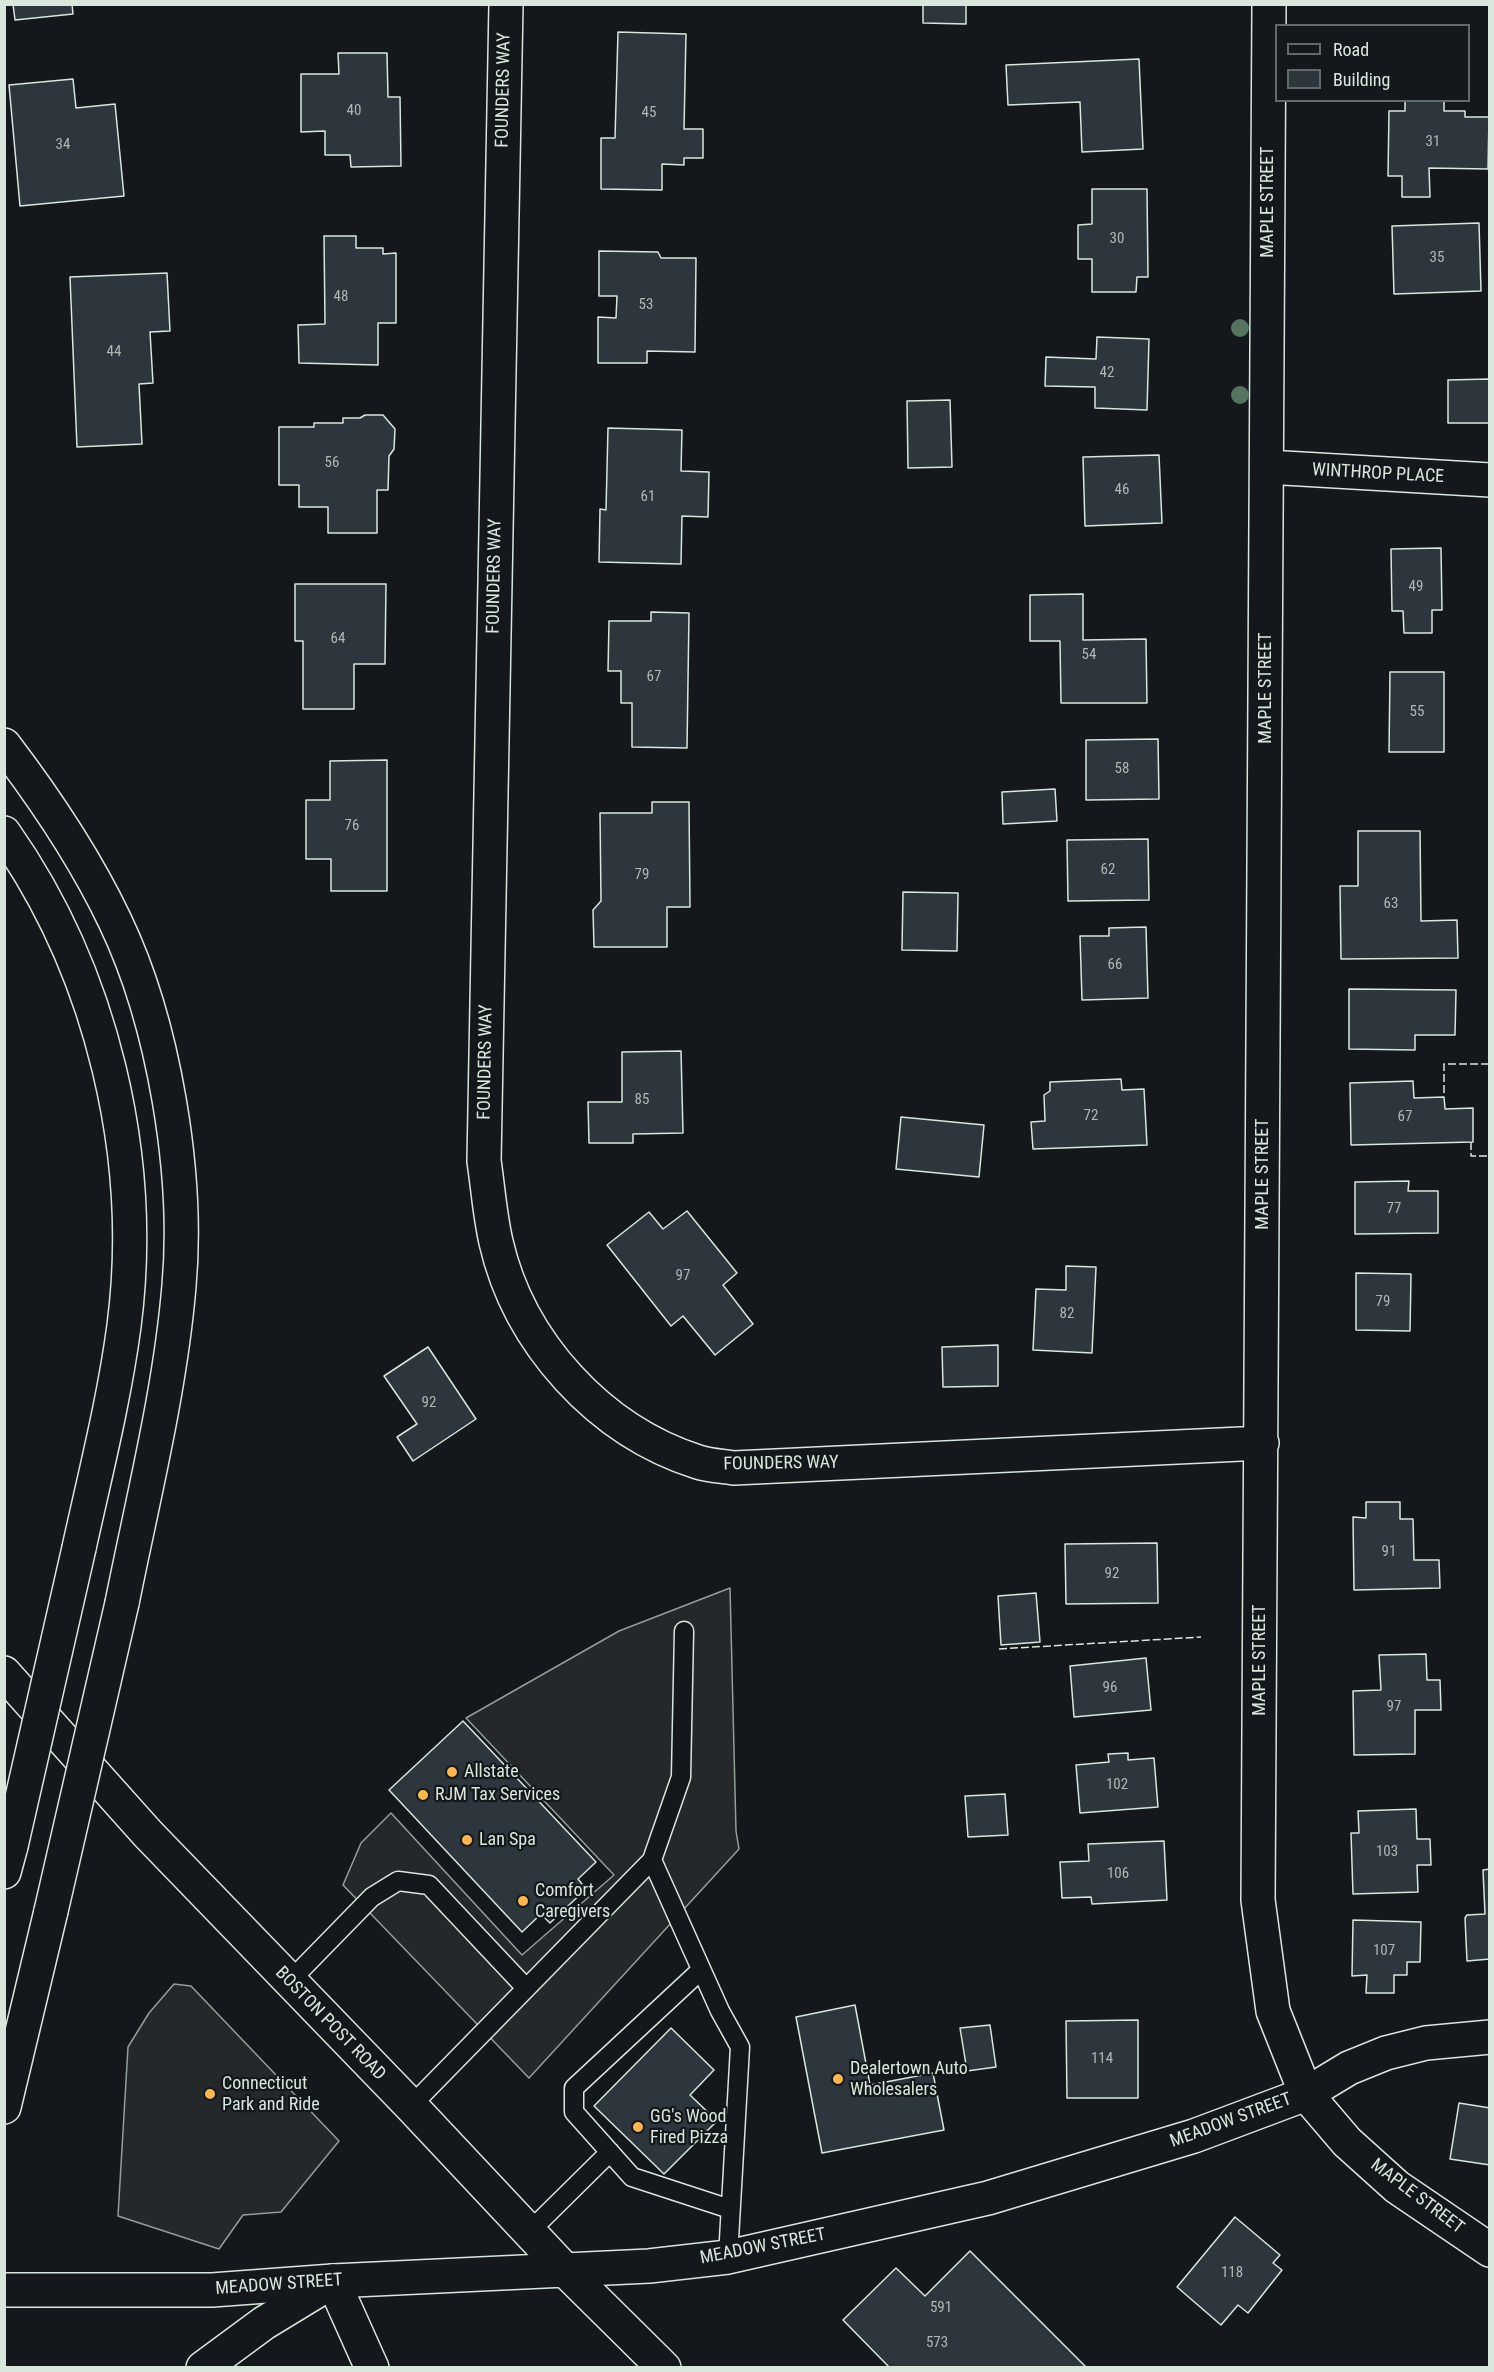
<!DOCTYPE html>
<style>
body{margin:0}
#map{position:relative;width:1494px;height:2372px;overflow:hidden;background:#14181c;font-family:"Roboto Condensed",sans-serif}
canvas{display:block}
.frame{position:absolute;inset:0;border:6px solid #d8e6dc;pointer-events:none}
.legend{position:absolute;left:1275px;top:24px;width:195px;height:78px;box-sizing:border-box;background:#14181c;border:2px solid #626a69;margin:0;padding:8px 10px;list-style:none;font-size:18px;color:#d8e6dc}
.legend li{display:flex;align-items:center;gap:12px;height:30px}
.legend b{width:30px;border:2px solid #626a69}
</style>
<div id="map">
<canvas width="1494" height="2372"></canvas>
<div class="frame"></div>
<ul class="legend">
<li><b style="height:8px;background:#14181c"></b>Road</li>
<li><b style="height:16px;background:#2c363c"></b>Building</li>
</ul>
</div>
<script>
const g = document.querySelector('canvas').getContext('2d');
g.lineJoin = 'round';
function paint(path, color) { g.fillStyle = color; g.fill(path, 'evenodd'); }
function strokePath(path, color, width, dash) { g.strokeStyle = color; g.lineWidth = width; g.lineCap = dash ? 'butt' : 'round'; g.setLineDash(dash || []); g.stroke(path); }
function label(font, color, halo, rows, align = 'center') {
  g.font = font + ' "Roboto Condensed",sans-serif'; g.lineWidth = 4.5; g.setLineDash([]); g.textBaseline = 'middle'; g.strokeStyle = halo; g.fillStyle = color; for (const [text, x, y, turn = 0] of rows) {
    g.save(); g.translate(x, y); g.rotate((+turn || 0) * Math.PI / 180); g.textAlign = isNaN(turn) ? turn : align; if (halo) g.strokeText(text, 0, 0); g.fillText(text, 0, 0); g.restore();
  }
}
const parking = new Path2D(`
 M730 1588 736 1831 739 1849 529 2078 343 1885 361 1843 391 1813 522 1955 614 1875 466 1718 619 1631Z
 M174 1984 191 1986 339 2141 281 2212 243 2215 219 2249 118 2216 128 2047 149 2013Z`);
const building = new Path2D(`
 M13 4H72L73 14 15 20Z
 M923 4H966V24L923 23Z
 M618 32 686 34 684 129H703V158H684V165L662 164V190L601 189V138H615Z
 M338 53H387L388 97H400L401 166 351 167 350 155H325V131L301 132V74H339Z
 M1139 59 1143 149 1082 152 1080 102 1008 105 1006 65Z
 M73 79 76 108 115 104 124 196 20 206 9 85Z
 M1405 100H1444V111H1465V117H1489L1488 169 1429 168 1430 197H1402V176H1388L1389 111H1405Z
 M1092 189H1147L1148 277H1137L1136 292H1092V259H1078V225L1092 224Z
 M1479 223 1481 291 1394 294 1392 226Z
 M324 236H356V248H383V254L396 253V323H378V365L299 363 298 325 325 324Z
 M599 251 658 252 661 258H696L695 352 647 351V363H598V317L616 318 617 296H599Z
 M167 273 170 331 150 332 153 383 139 384 142 444 77 447 70 277Z
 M1097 337 1149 339 1147 410 1095 408V387L1045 386 1046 357 1096 359Z
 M1490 379V423H1448V380Z
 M950 400 952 467 908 468 907 401Z
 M365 415H383L395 429 394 449 389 456 388 490H377V533H328V507H299V485H279V427H314V423H343V418H360Z
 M608 428 682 430 681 471 709 472 708 517 682 516 681 564 599 562 600 509 606 510Z
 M1159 455 1162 523 1085 526 1083 457Z
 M1441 548 1442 610H1432V633H1404L1403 611H1392L1391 549Z
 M295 584H386L385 664H354V709H303V641H295Z
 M1083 594V640L1146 639 1147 703H1061L1060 641H1030V595Z
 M651 612 689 613 687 748 632 747V703H621V671H608L609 621H651Z
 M1390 672H1444V752H1389Z
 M1158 739 1159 799 1086 800V740Z
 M387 760V891H331V859H306V800H330V761Z
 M1055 789 1057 821 1003 824 1002 792Z
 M652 802H689L690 907H667V947H594L593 910 601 901 600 813H652Z
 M1358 831H1420L1421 921 1457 920 1458 958 1341 959 1340 886H1358Z
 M1148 839 1149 900 1068 901 1067 840Z
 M903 892 958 893 957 951 902 950Z
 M1146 927 1148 998 1082 1000 1080 936H1109V928Z
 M1349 989 1456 990 1455 1035H1415V1050L1349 1049Z
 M681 1051 683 1133 633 1134V1143H589L588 1102H622V1052Z
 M1121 1079 1122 1090 1144 1089 1147 1145 1033 1149 1031 1122 1045 1121 1044 1095 1050 1091V1082Z
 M1413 1081 1414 1098 1444 1097 1445 1109 1473 1108V1142L1351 1145 1350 1083Z
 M901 1117 984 1125 979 1177 896 1169Z
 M1409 1181 1408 1191H1438V1233L1355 1234V1182Z
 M687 1211 737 1273 723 1285 753 1324 715 1355 683 1316 671 1326 607 1245 649 1212 663 1229Z
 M1066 1266 1096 1267 1092 1353 1033 1350 1036 1289 1066 1290Z
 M1356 1273 1411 1274 1410 1331 1356 1330Z
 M998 1345V1386L943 1387 942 1347Z
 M428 1347 476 1419 413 1461 397 1437 417 1424 384 1376Z
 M1366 1502H1400V1519H1413L1414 1560H1439L1440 1588 1354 1590 1353 1517 1366 1518Z
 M1157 1543 1158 1603 1066 1604 1065 1544Z
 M1036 1593 1040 1642 1001 1645 998 1596Z
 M1426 1654 1427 1680H1440L1441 1710H1415V1754L1354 1755 1353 1691 1381 1690 1379 1655Z
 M1146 1658 1151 1710 1074 1717 1070 1666Z
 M463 1721 596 1862 578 1879 586 1889 550 1923 541 1914 522 1932 389 1790Z
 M1128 1753V1760L1154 1758 1158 1807 1080 1813 1076 1765 1109 1762 1108 1754Z
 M1005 1794 1008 1835 968 1837 965 1796Z
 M1416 1809 1417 1839H1430L1431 1865H1417L1418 1892 1353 1894 1351 1833H1359L1358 1811Z
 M1164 1841 1167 1900 1092 1904 1091 1897 1062 1898 1060 1862 1089 1861 1088 1844Z
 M1490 1869V1959L1467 1961 1465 1918 1467 1915 1485 1914 1483 1870Z
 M1353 1920 1421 1922 1420 1962H1407V1975H1394V1993H1366L1367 1975 1352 1976Z
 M855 2005 870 2085 933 2073 944 2130 822 2153 796 2017Z
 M1138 2020V2098H1067L1066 2021Z
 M990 2025 996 2067 967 2071 960 2028Z
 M671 2028 714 2070 690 2095 717 2121 664 2174 594 2106Z
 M1459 2103 1490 2108V2165L1450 2159Z
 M1235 2217 1280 2255 1273 2263 1282 2270 1248 2313 1238 2305 1221 2325 1177 2287Z
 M970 2251 1087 2368H890L843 2320 896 2268 925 2296Z`);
const lane = new Path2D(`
 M652 1860 720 2011 740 2047 728 2257
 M701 1970 574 2088V2112L632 2177 730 2209
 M289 1982 372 1897 398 1881 429 1885 526 1988
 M411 2106 652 1860 681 1777 684 1631
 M530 2231 610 2152`);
const street = new Path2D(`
 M506 4 484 1161C488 1188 490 1216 496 1242 519 1343 600 1431 698 1462 710 1466 723 1466 734 1468L1262 1443
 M1269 4 1258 1900 1273 2011 1306 2094 1347 2142 1397 2187 1490 2250
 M1267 467 1490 480
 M565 2270 649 2266 728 2257 988 2198 1194 2136 1306 2094 1349 2068 1386 2053 1426 2043 1490 2037
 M4 2290H212L333 2281 372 2368`);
const primary = new Path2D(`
 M4 1673 148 1834 411 2106 565 2270 664 2368
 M333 2281 565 2270`);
const highway = new Path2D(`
 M4 745C46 800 85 858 115 921 164 1023 189 1174 179 1286 170 1392 143 1498 122 1603
 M4 833C102 972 146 1157 124 1326 114 1401 95 1475 79 1548
 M4 1872 11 1846
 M4 2107 51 1911
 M203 2368 264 2323 333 2281`);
const highwayBridge = new Path2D(`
 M11 1846 79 1548
 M51 1911 122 1603`);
const fence = new Path2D(`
 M1444 1093V1064H1490
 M1471 1142V1156H1490
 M999 1649 1201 1637`);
const trees = [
 [1240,328],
 [1240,395]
];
const markers = [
 [452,1772,6,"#ffb74d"],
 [423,1795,6,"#ffb74d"],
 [467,1840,6,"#ffb74d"],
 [523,1901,6,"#ffb74d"],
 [838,2079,6,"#ffb74d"],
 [210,2094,6,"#ffb74d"],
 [638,2127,6,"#ffb74d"]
];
const numberNames = [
 ["40",354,111],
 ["45",649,113],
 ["31",1433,142],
 ["34",63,145],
 ["30",1117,239],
 ["35",1437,258],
 ["48",341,297],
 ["53",646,305],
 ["44",114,352],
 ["42",1107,373],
 ["56",332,463],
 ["46",1122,490],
 ["61",648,497],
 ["49",1416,587],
 ["64",338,639],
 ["54",1089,655],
 ["67",654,677],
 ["55",1417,712],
 ["58",1122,769],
 ["76",352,826],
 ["62",1108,870],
 ["79",642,875],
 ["63",1391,904],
 ["66",1115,965],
 ["85",642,1100],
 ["72",1091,1116],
 ["67",1405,1117],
 ["77",1394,1209],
 ["97",683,1276],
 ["79",1383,1302],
 ["82",1067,1314],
 ["92",429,1403],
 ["91",1389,1552],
 ["92",1112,1574],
 ["96",1110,1688],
 ["97",1394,1707],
 ["102",1117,1785],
 ["103",1387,1852],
 ["106",1118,1874],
 ["107",1384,1951],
 ["114",1102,2059],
 ["118",1232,2273],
 ["591",941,2308],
 ["573",937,2343]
];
const streetNames = [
 ["FOUNDERS WAY",504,90,-89],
 ["MAPLE STREET",1268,202,-90],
 ["WINTHROP PLACE",1378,474,3],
 ["FOUNDERS WAY",495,576,-89],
 ["MAPLE STREET",1266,688,-90],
 ["FOUNDERS WAY",486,1062,-89],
 ["MAPLE STREET",1263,1174,-90],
 ["FOUNDERS WAY",781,1464,-1],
 ["MAPLE STREET",1260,1660,-90],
 ["BOSTON POST ROAD",330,2024,46],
 ["MEADOW STREET",1231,2121,-20],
 ["MAPLE STREET",1417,2197,37],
 ["MEADOW STREET",763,2247,-11],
 ["MEADOW STREET",279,2285,-4]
];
const poiNames = [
 ["Allstate",464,1772],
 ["RJM Tax Services",435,1795],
 ["Lan Spa",479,1840],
 ["Comfort",535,1891],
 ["Caregivers",535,1912],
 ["Dealertown Auto",850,2069],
 ["Wholesalers",850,2090],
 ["Connecticut",222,2084],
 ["Park and Ride",222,2105],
 ["GG's Wood",650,2117],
 ["Fired Pizza",650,2138]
];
paint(parking, '#24282b');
strokePath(parking, '#939e99', 1.5);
paint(building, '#2c363c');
strokePath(building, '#d8e6dc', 1.5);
strokePath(lane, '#d8e6dc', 21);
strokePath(street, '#d8e6dc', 36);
strokePath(primary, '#d8e6dc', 36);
strokePath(highway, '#d8e6dc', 36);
strokePath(lane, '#14181c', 18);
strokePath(street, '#14181c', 33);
strokePath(primary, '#14181c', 33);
strokePath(highway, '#14181c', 33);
strokePath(highwayBridge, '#d8e6dc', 36, []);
strokePath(highwayBridge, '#14181c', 33);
strokePath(fence, '#d8e6dc', 1.5, [8, 3]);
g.fillStyle = '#55745f';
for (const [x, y] of trees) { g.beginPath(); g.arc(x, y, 9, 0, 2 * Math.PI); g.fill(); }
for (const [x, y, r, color] of markers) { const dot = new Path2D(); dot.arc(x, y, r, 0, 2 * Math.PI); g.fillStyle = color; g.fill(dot); strokePath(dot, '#14181c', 2); }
label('15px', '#adbab4', null, numberNames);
label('18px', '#d8e6dc', '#14181c', streetNames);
label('18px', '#d8e6dc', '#14181c', poiNames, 'left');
</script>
